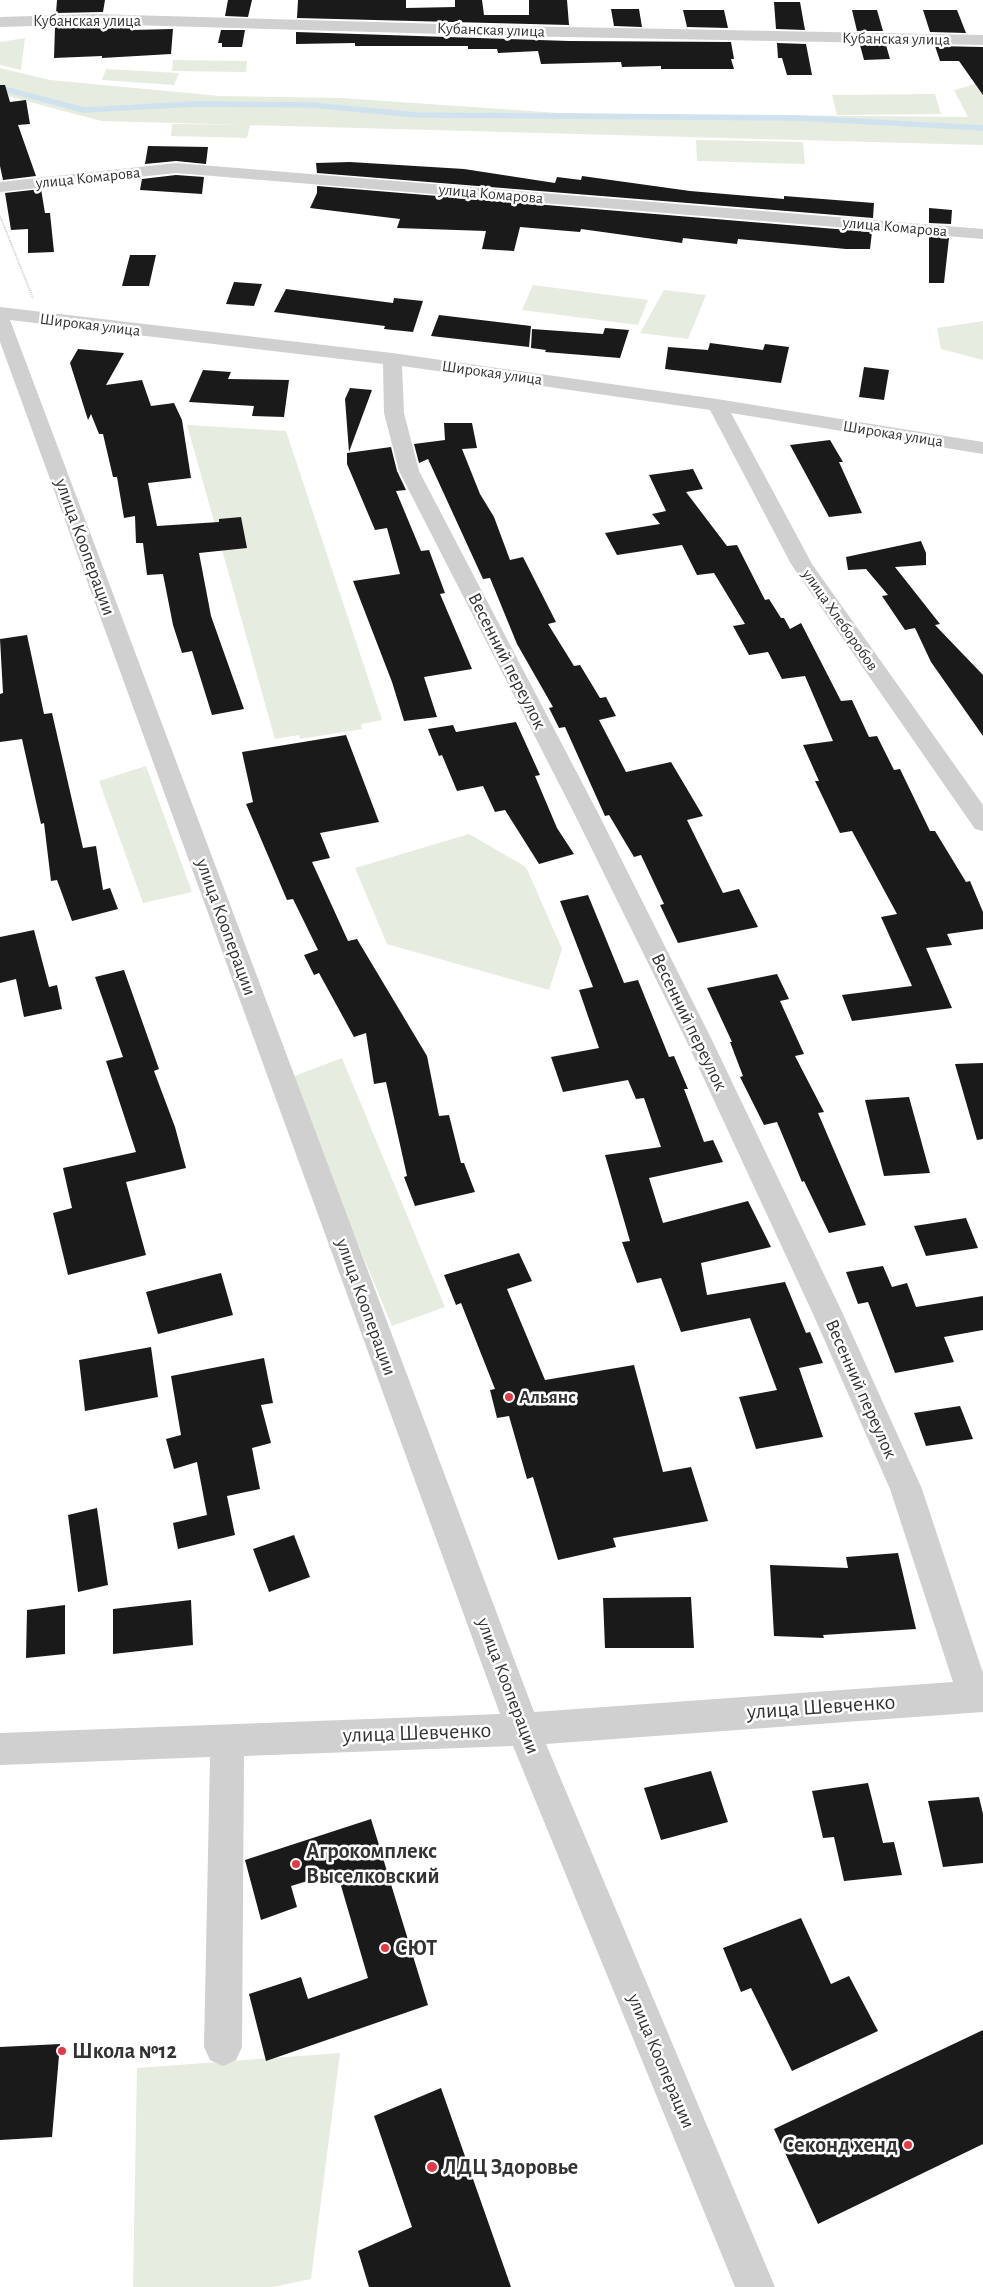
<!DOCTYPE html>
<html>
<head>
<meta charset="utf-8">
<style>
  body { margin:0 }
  canvas { display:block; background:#fff }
</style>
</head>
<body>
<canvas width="983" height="2287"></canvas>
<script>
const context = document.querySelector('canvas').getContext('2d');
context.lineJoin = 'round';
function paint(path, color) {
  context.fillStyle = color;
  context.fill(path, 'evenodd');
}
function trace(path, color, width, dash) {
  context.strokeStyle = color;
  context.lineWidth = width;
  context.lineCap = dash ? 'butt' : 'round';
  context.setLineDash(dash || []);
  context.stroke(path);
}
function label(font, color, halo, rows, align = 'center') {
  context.font = font + ' "Alegreya Sans",sans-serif';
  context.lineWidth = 5;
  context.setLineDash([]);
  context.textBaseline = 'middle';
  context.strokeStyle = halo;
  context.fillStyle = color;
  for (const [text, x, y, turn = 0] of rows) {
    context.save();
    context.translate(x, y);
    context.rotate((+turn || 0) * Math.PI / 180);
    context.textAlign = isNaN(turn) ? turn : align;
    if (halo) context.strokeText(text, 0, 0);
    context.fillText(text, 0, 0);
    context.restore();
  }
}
paint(new Path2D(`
  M25 38 21 70 0 65V42Z
  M173 60 247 61 246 72 172 71Z
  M0 68 50 80 220 96 341 98 559 113 968 117 954 90 983 82V145L101 121 0 94Z
  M106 69 179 73 174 85 102 80Z
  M935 94 941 114 837 115 832 95Z
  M172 124 250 125 247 138 171 136Z
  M696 140 803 142 805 164 697 161Z
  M533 285 648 300 638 325 522 310Z
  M664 290 706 295 688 339 640 333Z
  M983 321V360L941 349 937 328Z
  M187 425 286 431 382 720 361 724 362 729 300 739 299 735 275 739Z
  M146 766 192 892 143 903 99 781Z
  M469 834 526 867 562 949 549 990 387 944 355 868Z
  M342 1058 445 1307 392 1326 289 1078Z
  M340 2053 311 2279 273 2287H133L137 2068Z`), '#e6ecdf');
trace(new Path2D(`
  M0 88 84 110 195 104 312 105 416 115 798 118 983 128`), '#cfe2ee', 5.5);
paint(new Path2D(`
  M57 0H105L103 12 56 13Z
  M228 0H252L248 17 225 16Z
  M298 0H406V8L455 7V0H482L484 15H529V0H567L569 25 297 18Z
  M774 2H800L805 30 776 29Z
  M611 9H639L642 27 614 26Z
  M683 10H724L728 28 687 27Z
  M852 10H877L883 31H857Z
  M923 10H957L966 33 930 32Z
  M95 26 132 28 131 30 173 29 171 54 102 58V56L54 58 55 27Z
  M221 30H245L242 47H222V43H218Z
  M296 32 569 41 731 42 734 59H731L734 69H661V66L622 67 621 62 541 64 538 51 498 53 497 49H468V46H355V43L296 44Z
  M777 43 806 44 812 75H787L782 58H778Z
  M860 45H886L890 59 864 60Z
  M935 46 983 47V95L959 61H940Z
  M0 85H5L10 102 26 100 30 124 18 125 36 176 3 180 0 166Z
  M148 146 208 147 206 164 176 161 145 164Z
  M350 162 464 169 555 183 557 177 581 180 582 176 690 191 784 199V196L874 203 873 218 317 173 316 163Z
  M176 175 204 177 202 194 140 190 142 179Z
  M317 186 872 232 870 249H846L738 239 737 244 683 238 682 243 581 229 580 232 520 227 514 251 482 249 486 231 397 228 400 219 310 208 317 193Z
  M41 189 45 213H50L54 252 28 253V229L11 230 5 193Z
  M929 208 952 210 951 224 929 223Z
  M929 236 949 238 944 283H929Z
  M130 255H156L149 286H122Z
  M234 282 262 284 254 306 226 304Z
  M286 289 393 303 394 298 423 301 413 332 384 329 385 326 274 312Z
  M439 315 531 326 529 347 431 336Z
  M605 328 629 330 620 358 545 352 546 350 531 348 532 329 603 334Z
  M710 343 763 350 765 344 789 347 781 383 665 369 668 347 708 350Z
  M78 349 124 353 106 385 142 380 151 406 174 403 182 420 191 478 148 483 157 526 219 522V519L241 517 247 548 199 553 211 616 244 709 212 715 192 651 182 653 173 625 163 574 147 575 143 543H136L135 516 124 518 117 477H113L103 434H99L91 414 88 420 70 363Z
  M864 367 889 370 884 400 859 397Z
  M203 370 231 372 228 379 289 380 284 417 252 416 254 406 189 402Z
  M350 388 372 390 349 452 345 399Z
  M444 423H472L477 448 462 449 480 494 494 517 510 560 523 557 556 622 548 624 574 666 580 665 600 698 606 697 616 716 599 720 626 772 671 762 703 816 687 820 723 893 739 889 758 927 678 943 660 905 664 904 641 855 634 857 609 815 605 816 565 727 559 728 549 708 553 707 517 644 490 578 483 579 428 459 419 463 414 444 445 440Z
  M830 440 843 462H839L862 513 829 517 790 445Z
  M391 447 397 471 406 490 396 491 421 551 429 550 445 593 440 594 472 669 424 677 437 717 404 721 392 682 353 581 400 574 387 528 375 530 347 464V453Z
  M693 469 703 489 686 492 727 546 737 545 765 600 769 599 781 618H784L790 629 801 623 841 701 852 700 869 737 877 736 894 770 900 769 930 831H935L966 882 970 881 983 912V929L947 934 952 945 926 948 952 1008 852 1021 842 995 912 986 881 917 897 914 852 831 840 833 815 781H819L803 745 833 741 805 676 782 679 768 652 749 655 733 626 745 624 714 573 697 575 682 545 617 555 605 533 660 524 652 514 666 511 649 475Z
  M921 541 926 553V565L895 567 940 624 935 625 983 675V736L931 662 915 628 905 630 882 596 888 595 866 569 848 570 846 557Z
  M27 635 44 714 52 713 83 848 96 846 103 890 110 888 118 909 72 921 57 880 51 881 44 823 41 824 22 739 0 742V694L3 693 0 639Z
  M516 722 540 775 535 776 557 828 574 854 539 864 505 810 495 812 483 786 457 791 442 755 439 756 428 729 453 725 456 732Z
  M346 735 379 822 320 833 330 858 312 862 348 941 357 939 427 1056 439 1116 449 1115 461 1163H464L475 1192 415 1206 404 1177 407 1176 386 1082 374 1084 366 1033 354 1037 319 973 314 975 304 955 318 950 293 899 287 900 246 804 253 802 242 752Z
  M588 895 624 983 638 980 669 1057 674 1056 688 1089H684L704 1142 713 1140 723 1162 649 1178 663 1223 748 1201 771 1247 701 1263 707 1295 785 1282 806 1333 810 1332 823 1363 799 1368 823 1437 756 1449 739 1397 777 1390 750 1318 681 1332 661 1278 637 1283 622 1242 630 1241 605 1155 661 1147 644 1098 636 1099 628 1080 563 1092 551 1057 599 1048 579 990 593 987 560 901Z
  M34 930 49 987 57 985 62 1009 24 1017 16 979 0 983V937Z
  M124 970 159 1069 154 1071 175 1127 186 1168 126 1182 146 1255 68 1275 53 1213 72 1208 63 1168 136 1152 106 1061 123 1057 95 977Z
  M777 974 789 999 780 1001 804 1054 795 1056 824 1112 818 1113 866 1225 829 1233 804 1181 802 1182 777 1122 764 1125 740 1077 743 1076 730 1042H732L707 988Z
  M983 1063V1139L977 1140 955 1064Z
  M909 1097 930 1173 884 1176 865 1100Z
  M966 1218 978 1248 926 1256 914 1226Z
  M519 1253 532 1281 507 1289 545 1380 634 1365 663 1472 691 1467 708 1521 613 1538 616 1547 558 1560 533 1477 527 1479 509 1416 497 1418 490 1390 495 1389 461 1303 456 1305 444 1275Z
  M883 1266 892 1287 907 1283 916 1307 983 1296V1330L944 1337 954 1362 895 1373 868 1302 858 1304 846 1272Z
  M221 1273 233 1315 158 1334 146 1292Z
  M151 1347 158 1397 85 1411 79 1360Z
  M264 1358 273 1403 261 1405 271 1443 252 1448 260 1489 227 1496 235 1535 178 1549 173 1523 207 1515 197 1462 174 1469 166 1439 181 1435 171 1376Z
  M960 1406 973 1439 926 1446 914 1413Z
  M97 1508 108 1585 78 1592 68 1515Z
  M294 1535 310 1577 269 1592 253 1549Z
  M898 1553 916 1629 823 1635 824 1638 774 1636 770 1565 848 1568 846 1557Z
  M691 1597 694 1648H605L603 1598Z
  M191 1600 193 1645 113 1654V1609Z
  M65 1605V1654L26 1658 27 1610Z
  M711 1771 728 1822 661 1840 644 1788Z
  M868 1783 883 1843 894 1842 902 1875 844 1881 834 1837 823 1838 812 1791Z
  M979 1797 983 1814V1863L943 1867 928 1801Z
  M371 1819 428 2005 266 2061 249 1994 301 1977 308 1999 368 1978 337 1872 291 1886 297 1907 261 1920 245 1860Z
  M801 1918 831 1984 849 1976 878 2031 792 2071 751 1988 741 1992 723 1948Z
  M983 2030V2144L818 2224 774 2129Z
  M60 2044 52 2137 0 2140V2047Z
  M441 2088 511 2287H369L358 2251 412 2227 374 2116Z`), '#1a1a1a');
trace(new Path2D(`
  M0 216 33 298`), '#cdcdcd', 2, [1, 1]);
paint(new Path2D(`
  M95 14 513 26 983 35V45L513 36 95 24 0 27V17Z
  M176 163 983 229V239L176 173 0 192V182Z
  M0 307 392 353 717 399 983 442V454L731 413 812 564 983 805V831L975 829 791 564 710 410 402 366 404 413 419 471 598 813 711 1038 843 1314 922 1489 983 1673V1712L546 1744 775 2287H735L513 1746 244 1756 242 2047 236 2060 223 2066 210 2060 204 2047 210 1757 0 1765V1733L500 1714 0 342ZM10 320 383 364 384 413 399 471 574 813 685 1038 813 1314 890 1489 953 1682 534 1712Z`), '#d0d0d0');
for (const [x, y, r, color] of [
  [509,1397,5,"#e63946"],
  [296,1864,5,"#e63946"],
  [385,1948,5,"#e63946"],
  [62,2051,5,"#e63946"],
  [908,2145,5,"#e63946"],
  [432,2167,6,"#e63946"]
]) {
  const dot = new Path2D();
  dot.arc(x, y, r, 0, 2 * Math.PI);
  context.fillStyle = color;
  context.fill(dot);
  trace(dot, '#fff', 2);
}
label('16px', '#333', '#fff', [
  ["Кубанская улица",87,21],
  ["Кубанская улица",491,30,2],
  ["Кубанская улица",896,39,1],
  ["улица Комарова",88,178,-6],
  ["улица Комарова",491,194,5],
  ["улица Комарова",895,227,5],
  ["Широкая улица",90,325,7],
  ["Широкая улица",492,373,8],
  ["Широкая улица",893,434,9],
  ["улица Хлеборобов",840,620,55]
]);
label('19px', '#333', '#fff', [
  ["улица Кооперации",85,547,70],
  ["Весенний переулок",507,661,63],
  ["улица Кооперации",226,927,70],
  ["Весенний переулок",689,1022,64],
  ["улица Кооперации",366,1307,70],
  ["Весенний переулок",861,1389,66],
  ["улица Кооперации",508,1686,69],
  ["улица Кооперации",661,2061,67]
]);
label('bold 19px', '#333', '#fff', [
  ["Альянс",519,1397]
], 'left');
label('22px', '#333', '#fff', [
  ["улица Шевченко",821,1707,-4],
  ["улица Шевченко",417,1733,-2]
]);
label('bold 22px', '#333', '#fff', [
  ["Агрокомплекс",306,1851],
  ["Выселковский",306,1876],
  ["СЮТ",395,1948],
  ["Школа №12",72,2051],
  ["Секонд хенд",898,2145,"right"],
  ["ЛДЦ Здоровье",443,2167]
], 'left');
</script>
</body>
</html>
